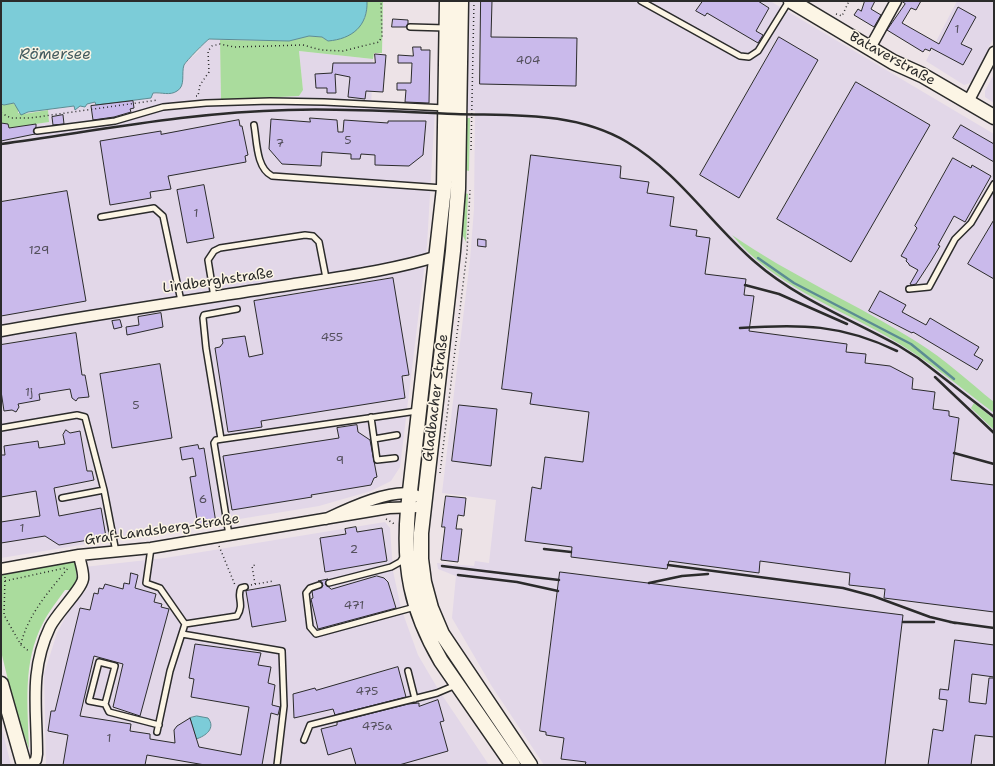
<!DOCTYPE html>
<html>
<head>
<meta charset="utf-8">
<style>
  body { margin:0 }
  #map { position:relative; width:995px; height:766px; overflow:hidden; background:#ede3e7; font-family:"Shantell Sans",sans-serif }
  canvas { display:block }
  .frame { position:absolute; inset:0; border:2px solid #2b2b2b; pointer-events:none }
</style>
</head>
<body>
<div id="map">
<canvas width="995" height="766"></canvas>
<div class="frame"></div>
</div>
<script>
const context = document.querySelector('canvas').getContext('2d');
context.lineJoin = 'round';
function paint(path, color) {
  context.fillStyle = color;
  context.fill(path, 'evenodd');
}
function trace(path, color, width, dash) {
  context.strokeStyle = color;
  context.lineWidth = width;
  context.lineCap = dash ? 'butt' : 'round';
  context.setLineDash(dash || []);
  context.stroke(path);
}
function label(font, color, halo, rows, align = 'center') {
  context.font = font + ' "Shantell Sans",sans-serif';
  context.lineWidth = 3;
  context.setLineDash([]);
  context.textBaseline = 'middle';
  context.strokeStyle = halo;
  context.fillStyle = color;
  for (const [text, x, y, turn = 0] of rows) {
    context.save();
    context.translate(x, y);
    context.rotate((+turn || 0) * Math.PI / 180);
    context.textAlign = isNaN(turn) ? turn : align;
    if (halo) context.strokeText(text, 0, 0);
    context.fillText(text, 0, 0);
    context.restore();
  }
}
paint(new Path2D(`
  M466 1H770L994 134V765H544L491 685 452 618 456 576 438 569 437 563 474 566 475 561 489 563 496 500 442 493 470 260 474 209 475 111H466Z
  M957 1H994V37L974 77 970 83 964 85 926 61Z
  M209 39 220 40 221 100 299 96 303 90 299 51 373 59 371 108 435 110 427 245 400 467 391 481 371 491 319 506 1 558V123L8 124 9 128 49 122 48 110 75 106V109L80 106 85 107 87 104 95 102 96 105 151 98 153 93 170 94 182 74 183 67 187 61 198 52 204 42Z
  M994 74V103L985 97V91Z
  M385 522 390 528 393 571 401 608 418 655 438 689 489 765H46L44 674 57 633 68 612 87 589 84 567 165 558Z
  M1 725 11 765H1Z`), '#e2d7e8');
paint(new Path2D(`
  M367 1H383L382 53H374L373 59 299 51 303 90 299 96 221 100 220 40 289 41 309 36 322 37 328 41C350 32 368 30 367 1Z
  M13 103 18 108V113L24 114 48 110 49 122 9 128 8 124 1 123V104L4 105Z
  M467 118H470L469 171 465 170Z
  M465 193 468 194 466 242 461 232Z
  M732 235C791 276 857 304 917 342 945 359 969 382 994 402V413C960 387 926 359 888 337 834 306 773 285 732 235Z
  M446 264 422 478 417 477 441 275Z
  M974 403 994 419V430L971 408Z
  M75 561 77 580 75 590H65C58 600 49 611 43 623 22 663 28 706 29 749L14 705 1 651V573Z`), '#aadc9d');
const water = new Path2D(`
  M1 1H367C368 26 352 39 328 41L322 37 309 36 289 41 209 39C206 41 186 61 184 65 181 73 186 86 177 91 170 96 161 92 153 93L151 98 96 105 95 102 87 104 85 107 80 106 75 110 74 106 28 112 21 115 14 103 4 105 1 104Z
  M197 716 208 718C216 728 206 736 196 739L190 718Z`);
paint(water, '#7cccd8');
trace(water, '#5c8c93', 1);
trace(new Path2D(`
  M758 258 794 283 911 344 954 379`), '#5c8c93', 2.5);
const building = new Path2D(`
  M481 1H492L491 37 577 38 576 86 480 84Z
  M703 1H758L769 8 756 31 763 35 758 43 707 13 705 16 696 11Z
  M865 1H875L871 9 881 15 874 27 854 15 858 9 861 11Z
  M902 1H921L916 10 911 8 902 23 939 44 958 7 976 17 961 44 972 49 963 65 931 48 930 51 925 49 923 52 887 30 905 4Z
  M393 19 408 20V24L406 27H392Z
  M779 37 818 60 739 198 700 175Z
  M413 47H421V50H430L429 103 405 102 406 90H397V83H411L412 63H398V55L413 56Z
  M375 54 386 55 383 92 366 91 365 99 348 97 350 77 335 74 336 93H327V88H316L315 74 332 73 333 63H375Z
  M856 82 930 125 851 262 777 219Z
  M133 101 134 108 130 109 131 112 114 117 93 120 91 106Z
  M63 115 64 124 53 125 52 117Z
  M310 118 337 120 338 132H343L344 120 388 123V121H426L423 155 409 166 375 165V155L361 154 360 159H351V154L322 152 321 166 282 164 269 149 271 119 310 122Z
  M239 120 240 126H242L248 155 245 156 246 162 168 176 171 189 150 192 151 198 110 205 100 141 161 131V134Z
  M1 123 8 124 9 128 36 124V127L33 131 35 134 1 141Z
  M961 125 994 144V162L953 138Z
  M531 155 621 166 620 178 649 182 647 193 674 197 670 226 697 230 696 236 710 238 705 274 746 279 744 295 754 296 749 331 847 344 846 352 866 354 865 363 890 366 913 378 912 389 935 392 933 409 949 411V416L959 418 951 480 994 485V612L884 598 885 589 849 585 850 573 760 561 759 573 669 561 667 569 571 557 572 547 525 541 532 487 541 489 545 457 583 462 589 412 530 404 532 393 502 389Z
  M953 158 971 168 972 165 991 176 965 222 954 216 938 245 940 246 931 261 916 284 912 285 910 284 918 270 909 265V264L906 261 907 259 901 256 917 228 915 226Z
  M204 185 214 238 187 243 177 190Z
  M67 191 86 301 1 316V202Z
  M994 220V279L968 264Z
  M478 239 486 240V247L478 246Z
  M393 278 409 375 402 376 405 398 261 421 262 427 228 432 215 348 220 347 223 343 222 339 245 336 249 357 263 354 254 301Z
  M880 291 906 305 902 312 926 325 930 318 979 347 974 355 983 360 977 370 913 332 912 333 869 311Z
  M161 313 163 327 127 335 126 327 139 325 138 317Z
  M120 320 122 327 114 329 112 321Z
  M76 333 82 375H85L89 397 78 398 76 401 72 398 70 389 39 394 40 400 18 404 19 407 16 412 12 410 4 411 1 391V345Z
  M160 364 172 438 112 448 100 374Z
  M459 405 497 409 491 466 452 461Z
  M357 425 358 432 370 440 377 477 374 478 371 485 311 495 312 497 232 510 223 456 339 438 337 428Z
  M66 430 70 433 80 431 87 471H92L94 480 54 488 59 516 101 508 106 537 59 545 45 536 1 543V522L40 516 36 491 1 497V455H5L4 446 38 441 39 448 65 444 63 435Z
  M198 445 199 449 204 448 216 523 198 526 190 477 196 476 193 458 182 460 180 448Z
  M446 496 466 498 464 516 458 515 456 529H462L458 562 441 560 445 527H442Z
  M356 527 357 532 382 528 387 561 325 572 320 538 346 534 345 529Z
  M560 572 903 615 885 765H585L586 762 561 759 564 738 546 735V732L540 731Z
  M131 573 138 575 135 588 156 594 154 602 162 604 161 607 169 609 140 716 113 707 123 664 94 656 80 716 131 724 130 731 150 734V739L175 743 174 730 177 726 190 718 199 747 241 755 249 707 191 697 194 679 189 678 195 644 261 653 258 665 271 667 268 683 275 685 272 705 280 707 278 715 271 713 262 765H205L147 755 145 765H63L68 735 48 731 51 711H55L80 608 90 610 94 593 98 594 99 588 103 589 105 584 123 589 124 583 129 584Z
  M377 576 384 578 388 582 396 608 318 629 311 599 313 598 312 591 323 586 322 582 318 581 328 579 325 584 331 589Z
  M280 585 286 621 252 627 246 591Z
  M955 640 994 645V677L972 674 969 702 986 704 989 678H994V737L975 735 971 765H928L933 729 943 731 947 700 939 699 940 689 948 690Z
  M398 667 406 697 335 715 333 709 294 718 293 694 315 688 316 690Z
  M438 700 444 721 440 722 448 751 399 765H356L351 748 328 755 321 729 337 725V722L408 704 419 703V706Z`);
paint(building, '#cabaeb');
trace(building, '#2b2b2b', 1);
const lane = new Path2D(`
  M641 1 740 56 749 57 758 51 789 1
  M410 27 446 28
  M254 125C257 141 256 168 272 176L443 188
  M37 131 115 121 163 107 206 103 270 101 324 102 445 108
  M101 217 154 208 163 216 181 301
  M909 289 929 287 955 239 971 223 994 184
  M214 297 208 260 214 251 220 248 305 235 313 236 319 242 326 278
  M371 417 377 460 395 458
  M1 428 77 415 85 417 104 490 116 552
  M221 439 206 348 203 318 204 315 237 309
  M374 439 397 435
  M62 498 104 490
  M229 535 214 443 216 440 417 411
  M151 548 146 583 160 588 185 624 170 671 157 732
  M329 583 391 567 400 562 405 555
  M319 585 310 588 306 593 310 627 316 634 415 607
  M185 624 237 616C245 604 236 597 241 588L245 587
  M182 634 282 651 284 706 277 765
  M408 671 415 699
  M105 704 89 701 99 662 115 666 105 704 109 712 159 725
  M304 740 310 725 437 693 456 685`);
const street = new Path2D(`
  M870 48 896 1
  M968 102 994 52
  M1 331C97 314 193 300 289 285 338 277 390 271 438 256
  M1 569 79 555 151 548 389 508 418 507 424 502C422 500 420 497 417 496 397 485 345 510 326 519
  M31 765 36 760 37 754C37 708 29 671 50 627 57 613 81 590 83 579 84 572 80 562 79 555`);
const secondary = new Path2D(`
  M447 1 444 188 408 509C403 567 411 610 441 661L513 765
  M461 1 458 189 453 251 421 533V559L424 582 431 608 442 634 530 765
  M791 1 893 62 922 75 994 117
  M1 684 24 765`);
trace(lane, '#2b2b2b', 8);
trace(street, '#2b2b2b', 13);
trace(secondary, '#2b2b2b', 17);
trace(new Path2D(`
  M836 14 842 16 849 1
  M196 96H198L200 85 209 72 208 51 212 46 220 44 234 47 303 45 321 50 343 51 379 42 382 36 381 1
  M1 113 11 118H30L158 100
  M471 150 474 1
  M440 473 467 252 470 190
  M386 519 393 523 395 526
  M219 546 235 585
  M5 577 4 615 21 645 30 652
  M5 581 65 568
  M255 584 252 566 255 565
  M251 585 273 581
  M21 644C28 614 50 590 69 567`), '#2b2b2b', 1.5, [1, 3]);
trace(lane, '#fcf5e5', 5);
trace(street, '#fcf5e5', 10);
trace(secondary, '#fcf5e5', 14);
trace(new Path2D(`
  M1 144C96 131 192 112 288 110 344 108 400 112 455 114 514 116 574 111 627 142 679 173 711 224 755 262 796 298 852 320 899 346L918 358 994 417
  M745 285 779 294 847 324
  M740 328C801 324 841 324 897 351
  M935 377 994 433
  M954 453 994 464
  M544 549 571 552
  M668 565 843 588 873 596 930 617 955 623
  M442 566 559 580
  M458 575 517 582 558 591
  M649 583 682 576 708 574
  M903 622H934
  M950 622 994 628`), '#2b2b2b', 2.5);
label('12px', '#534f5b', null, [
  ["1",957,30],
  ["404",528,61],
  ["5",348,141],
  ["7",280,144],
  ["1",196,214],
  ["129",39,251],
  ["455",332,338],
  ["1j",29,393],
  ["5",136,406],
  ["9",340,461],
  ["6",203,500],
  ["1",22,529],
  ["2",354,550],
  ["471",354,606],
  ["475",367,692],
  ["475a",377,727],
  ["1",109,739]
]);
label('14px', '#2b2b2b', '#fcf5e5', [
  ["Bataverstraße",892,59,29],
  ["Lindberghstraße",218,281,-8],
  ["Gladbacher Straße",436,398,-83],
  ["Graf-Landsberg-Straße",162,530,-8]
]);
label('italic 15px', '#435b5f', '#fcf5e5', [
  ["Römersee",55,55]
]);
</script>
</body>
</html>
